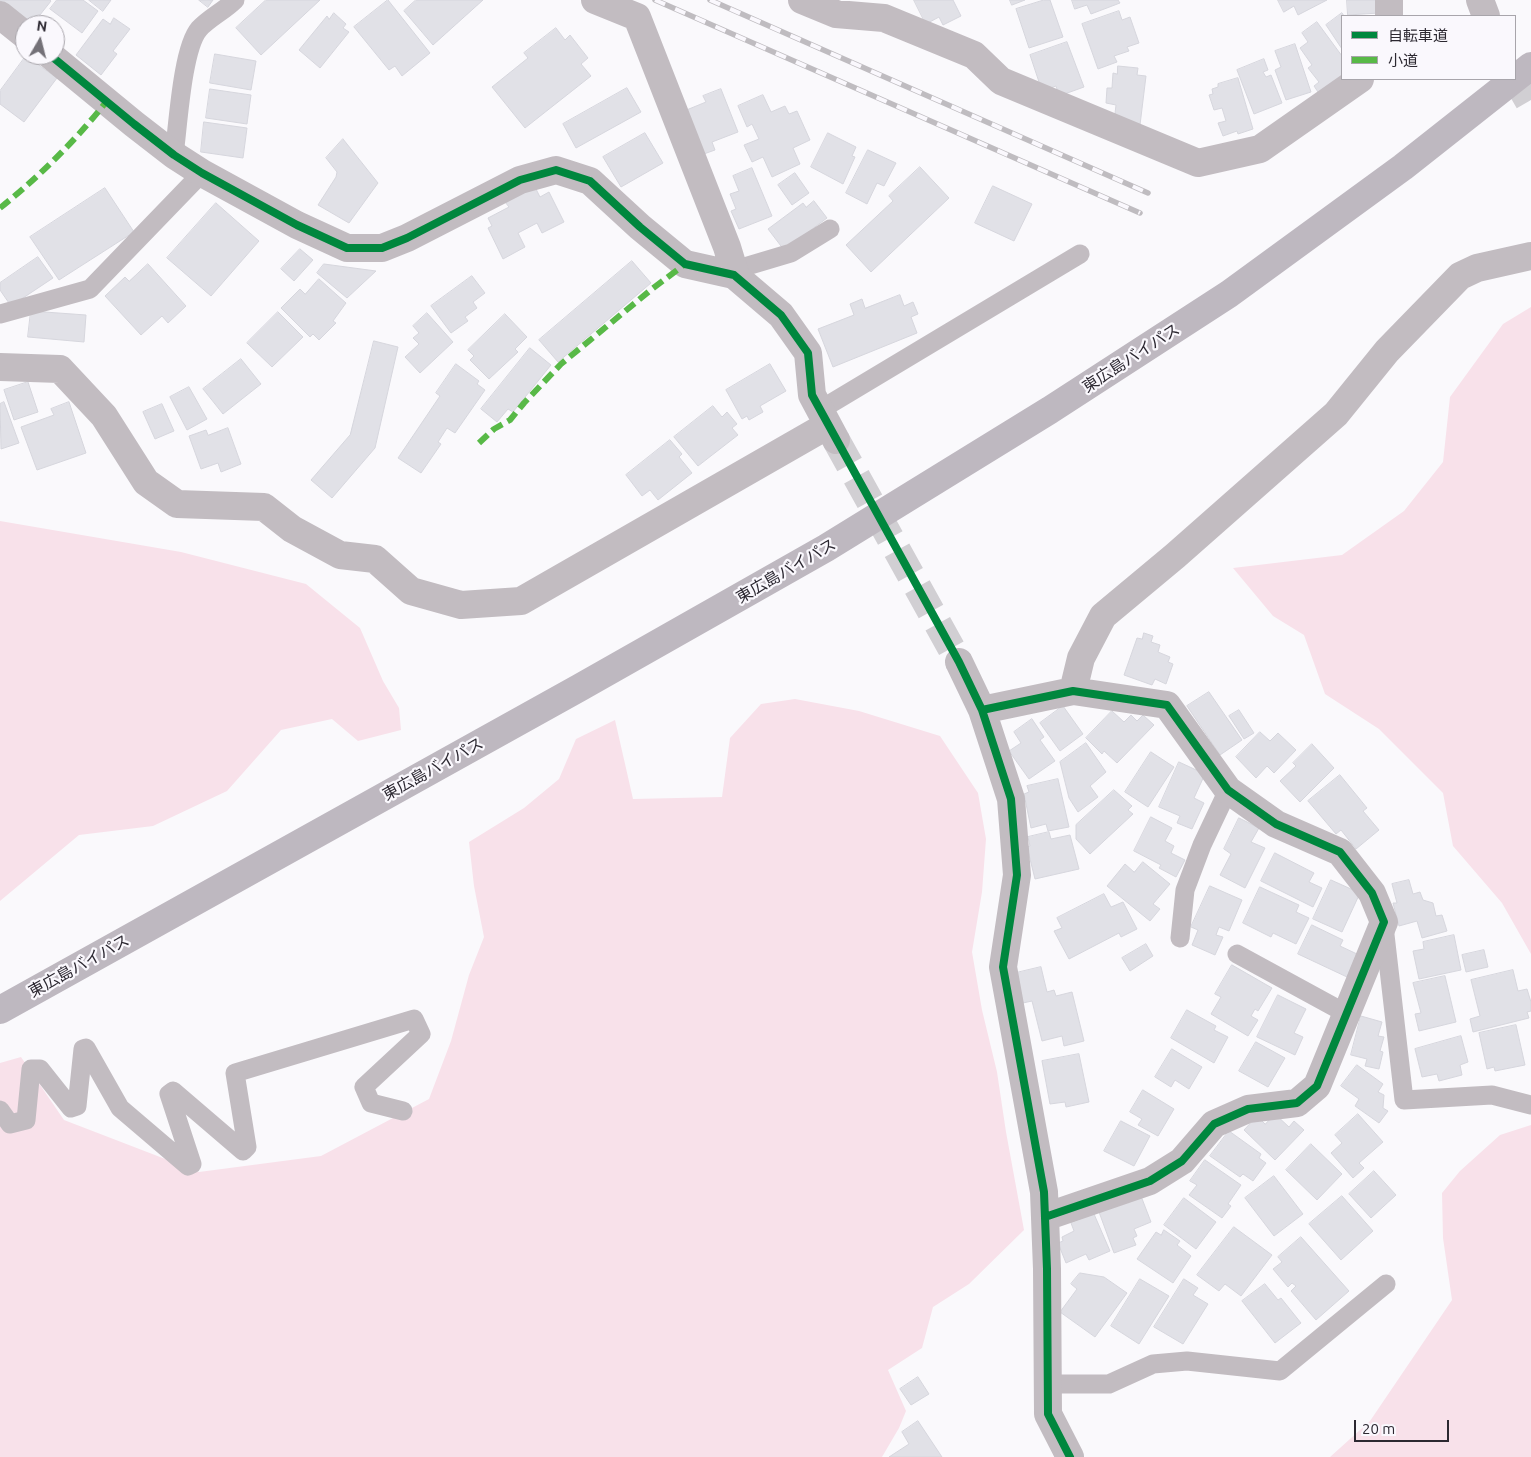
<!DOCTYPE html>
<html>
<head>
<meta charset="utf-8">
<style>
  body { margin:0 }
  #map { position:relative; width:1531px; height:1457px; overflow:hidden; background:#faf9fc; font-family:Ubuntu,"Noto Sans JP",sans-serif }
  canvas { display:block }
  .legend { position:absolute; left:1341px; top:15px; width:175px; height:65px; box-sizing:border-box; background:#faf8fd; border:1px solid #a8a5ab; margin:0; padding:6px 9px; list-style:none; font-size:15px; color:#2c2831 }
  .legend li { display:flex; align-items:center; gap:10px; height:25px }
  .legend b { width:25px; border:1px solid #a8a5ab }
  .north { position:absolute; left:15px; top:15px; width:50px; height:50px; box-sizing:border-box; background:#faf8fd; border:1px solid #a8a5ab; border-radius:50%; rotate:8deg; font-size:14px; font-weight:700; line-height:20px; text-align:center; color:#2c2831 }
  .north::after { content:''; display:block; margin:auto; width:18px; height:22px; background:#747178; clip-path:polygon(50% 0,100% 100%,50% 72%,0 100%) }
  .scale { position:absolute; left:1354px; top:1420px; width:95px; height:22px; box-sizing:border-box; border:2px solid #2c2831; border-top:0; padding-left:6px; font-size:15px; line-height:18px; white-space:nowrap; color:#2c2831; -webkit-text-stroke:4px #faf8fd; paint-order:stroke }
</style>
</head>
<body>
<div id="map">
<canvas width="1531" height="1457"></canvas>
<ul class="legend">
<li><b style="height:6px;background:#00873e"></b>自転車道</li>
<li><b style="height:6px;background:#58b947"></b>小道</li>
</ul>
<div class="north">N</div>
<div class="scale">20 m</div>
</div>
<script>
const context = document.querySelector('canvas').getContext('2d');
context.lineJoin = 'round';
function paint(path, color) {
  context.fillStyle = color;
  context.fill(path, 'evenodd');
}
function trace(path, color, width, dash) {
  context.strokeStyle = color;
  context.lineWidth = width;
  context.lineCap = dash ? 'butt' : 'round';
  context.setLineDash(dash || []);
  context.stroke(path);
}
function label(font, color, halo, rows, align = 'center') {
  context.font = font + ' Ubuntu,"Noto Sans JP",sans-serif';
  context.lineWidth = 4.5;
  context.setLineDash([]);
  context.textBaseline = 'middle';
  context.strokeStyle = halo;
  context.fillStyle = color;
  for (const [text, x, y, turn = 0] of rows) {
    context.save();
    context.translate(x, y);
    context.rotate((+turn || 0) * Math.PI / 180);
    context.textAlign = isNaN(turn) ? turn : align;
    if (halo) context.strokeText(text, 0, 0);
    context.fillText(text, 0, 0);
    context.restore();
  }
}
paint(new Path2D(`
  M1531 307V954L1502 903 1453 846 1443 793 1379 729 1325 694 1304 635 1273 616 1233 568 1342 555 1404 511 1443 462 1450 397 1503 324Z
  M0 521 181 552 306 584 360 628 383 681 399 708 401 730 358 741 332 719 281 730 227 791 153 826 79 835 0 901Z
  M795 699 859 711 940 736 978 793 986 839 982 892 972 952 982 1010 997 1072 1006 1132 1024 1230 969 1284 933 1307 922 1348 888 1370 906 1411 899 1428 882 1457H0V1063L21 1057 64 1120 199 1172 321 1156 429 1099 451 1041 469 975 484 937 474 886 469 842 524 808 559 779 576 739 615 720 633 799 722 797 730 738 761 704Z
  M1531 1125V1457H1330L1370 1421 1452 1300 1443 1238 1442 1193 1460 1171 1500 1135Z`), '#f8e1ea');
const building = new Path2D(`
  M0 0H50L51 1 32 25Z
  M57 0H83L98 11 82 33 50 9Z
  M89 0H111L103 11Z
  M199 0H213L208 7Z
  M266 0H320L261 55 236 28Z
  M388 0 430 53 402 76 395 66 389 70 354 27Z
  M416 0H483L433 45 404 11Z
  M914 0H953L961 16 943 25 939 17 926 24Z
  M1010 0H1025L1012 5Z
  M1044 0H1050L1063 37 1029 48 1016 9Z
  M1072 0H1118L1120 3 1091 14 1087 5 1075 9Z
  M1278 0H1327L1298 15 1294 6 1284 12Z
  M1347 0H1378L1379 13 1348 15Z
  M1119 11 1122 20 1130 17 1139 43 1127 47 1129 51 1114 56 1117 62 1098 69 1082 24Z
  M334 13 346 24 343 28 349 32 320 68 299 50 327 16 329 19Z
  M1342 13 1344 16H1342V49L1326 25Z
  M114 18 130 29 113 51 117 54 101 75 76 55 103 19 110 24Z
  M1317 22 1342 56V79L1322 98 1314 86 1319 82 1308 68 1312 65 1300 48 1308 42 1302 33Z
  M556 28 565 40 570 35 588 58 581 64 591 76 525 128 492 87 528 58 524 53Z
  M1067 42 1084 87 1059 96 1056 86 1042 91 1030 55Z
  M1295 44 1311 92 1286 100 1275 70 1281 67 1275 51Z
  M215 54 256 61 251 90 210 83Z
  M26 56 57 78 24 122 0 104V91Z
  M1264 59 1268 70 1263 72 1266 77 1271 75 1282 103 1254 114 1237 70Z
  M1118 66 1138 68 1137 75 1146 76 1140 125 1114 122 1116 105 1106 103 1107 88H1112L1113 73 1117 74Z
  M1238 78 1253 129 1238 134 1237 131 1223 136 1218 123 1226 121 1222 108 1214 110 1209 95 1213 94 1212 89 1218 87V84Z
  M627 88 641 112 576 148 563 124Z
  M210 89 251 95 247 124 206 118Z
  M721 89 738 132 712 142 715 150 701 155 684 111 706 102 703 96Z
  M763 95 771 112 785 106 789 114 797 111 810 140 793 148 800 164 772 177 763 157 752 162 744 145 759 139 752 124 747 127 738 106Z
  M204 122 247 128 243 158 201 152Z
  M645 133 663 163 621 187 603 157Z
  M828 133 856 147 852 156 855 157 843 184 811 167Z
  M343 139 378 183 349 223 318 205 336 177 337 172 326 158Z
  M868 150 896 163 884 186 877 183 867 204 846 193Z
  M920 167 949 198 871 272 846 245 893 201 889 196Z
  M752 168 772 216 739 229 731 211 736 209 730 194 739 191 733 176Z
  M795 173 809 193 792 205 778 185Z
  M993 186 1032 204 1014 241 975 223Z
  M535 187 540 197 549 192 564 222 542 233 537 223 518 233 525 247 503 259 488 228 492 226 488 218 509 207 505 202Z
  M105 188 134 232 59 280 30 237Z
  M814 201 827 218 784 250 768 229 803 203 806 207Z
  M216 203 259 241 211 296 167 258Z
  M300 249 313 260 294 281 281 269Z
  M38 257 53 278 11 306 0 290V283Z
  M632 261 651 283 558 362 539 340Z
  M148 264 186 306 168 323 162 316 141 335 105 296 125 277 129 281Z
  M324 264 376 271 347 298 317 273Z
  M472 276 485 293 473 302 477 308 465 317 468 321 451 333 431 306Z
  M319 279 346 303 333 321 336 323 319 340 313 334 310 337 281 308 300 289 305 294Z
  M900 295 904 306 913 302 918 314 911 317 917 333 833 367 818 329 854 315 850 304 862 299 865 308Z
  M31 311 86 315 84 342 28 337Z
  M278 312 303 337 272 367 247 343Z
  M427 313 453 342 420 373 405 357 419 344 413 338 419 333 413 326Z
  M505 314 527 337 515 349 518 352 489 379 470 360 474 356 468 350Z
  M374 341 398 347 375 448 332 498 311 480 350 435Z
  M530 348 551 365 513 412 508 409 497 422 481 409Z
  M241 359 261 384 223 414 203 389Z
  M456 364 479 381 477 384 485 390 455 433 447 428 438 442 441 444 421 473 398 458 440 396 436 393Z
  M770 364 786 391 760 406 763 412 749 420 747 416 742 419 726 390Z
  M28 382 38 412 14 420 4 390Z
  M189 387 207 419 187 430 170 397Z
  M4 402 19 443 1 449 0 404Z
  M69 402 86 453 37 470 21 427 54 415 51 409Z
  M162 404 174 431 155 439 143 412Z
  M713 406 722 417 727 412 737 424 732 428 738 435 698 466 674 437Z
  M228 428 241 464 221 472 218 463 201 469 189 436 206 430 208 435Z
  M670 440 682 454 679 457 692 473 658 500 650 490 642 496 626 475Z
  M1144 633 1153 636 1151 642 1160 645 1158 652 1170 657 1168 662 1173 664 1166 684 1155 679 1152 685 1124 675 1137 638 1142 639Z
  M1209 692 1242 740 1220 755 1187 706Z
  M1063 706 1083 734 1060 751 1040 723Z
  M1239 710 1254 733 1244 739 1229 716Z
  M1112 711 1124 722 1131 715 1137 721 1143 715 1154 725 1117 763 1104 751 1102 754 1086 738Z
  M1032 719 1044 737 1040 740 1055 761 1029 779 1009 751 1021 743 1014 732Z
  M1260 732 1270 741 1278 733 1296 750 1274 773 1267 766 1256 778 1236 757Z
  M1086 743 1106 772 1090 786 1098 797 1078 812 1069 798 1060 762Z
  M1312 744 1334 768 1300 802 1280 781 1296 766 1293 763Z
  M1151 752 1174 767 1148 807 1125 792Z
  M1179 762 1205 774 1194 798 1204 803 1192 829 1177 823 1180 816 1159 807Z
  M1340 775 1367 808 1363 811 1379 830 1356 849 1341 830 1336 834 1308 801Z
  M1058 779 1069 827 1048 831 1046 824 1031 828 1024 794 1029 792 1027 786Z
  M1114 790 1132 806 1128 810 1133 814 1090 854 1076 839V825Z
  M1151 817 1172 828 1165 841 1174 846 1171 853 1185 860 1176 877 1159 868 1161 865 1134 851Z
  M1239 818 1259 828 1251 842 1265 848 1245 888 1220 875 1231 854 1224 849Z
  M1049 832 1051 839 1070 835 1079 869 1035 879 1027 847 1030 846 1028 837Z
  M1275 853 1314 873 1309 882 1322 888 1313 907 1261 881Z
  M1143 862 1170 884 1153 904 1160 909 1150 921 1107 886 1125 864 1134 872Z
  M1331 880 1360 893 1342 932 1313 919Z
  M1409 880 1413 894 1420 892 1423 900 1433 903 1436 916 1442 915 1447 931 1422 938 1417 921 1399 926 1393 903H1397L1392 884Z
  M1210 886 1242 900 1229 931 1219 927 1216 935 1223 937 1215 955 1192 945 1198 930 1191 927Z
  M1260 887 1299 905 1296 912 1309 918 1296 944 1273 933 1271 937 1243 923Z
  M1104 894 1111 907 1123 902 1137 929 1121 937 1119 933 1069 959 1054 931 1062 928 1057 918Z
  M1312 925 1343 940 1340 946 1357 954 1347 977 1298 954Z
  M1454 935 1461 970 1419 979 1413 951 1424 949 1423 942Z
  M1146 944 1153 956 1130 971 1122 958Z
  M1484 950 1488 967 1466 972 1462 955Z
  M1232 965 1272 988 1258 1011 1255 1009 1251 1016 1258 1020 1248 1036 1211 1014 1221 997 1215 994Z
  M1041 967 1047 992 1054 990 1056 996 1072 992 1084 1041 1064 1046 1062 1036 1042 1041 1032 1001 1023 1003 1016 973Z
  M1513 970 1518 991 1527 989 1531 1002V1011L1527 1012 1529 1018 1473 1032 1470 1019 1480 1016 1471 980Z
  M1445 976 1456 1022 1419 1031 1415 1014 1421 1013 1413 983Z
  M1278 995 1306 1009 1294 1033 1303 1037 1295 1055 1257 1037Z
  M1187 1010 1216 1026 1214 1030 1228 1037 1214 1063 1171 1038Z
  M1361 1016 1382 1022 1378 1036 1384 1037 1380 1051 1383 1052 1379 1069 1365 1066 1367 1059 1351 1055Z
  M1516 1025 1525 1065 1495 1071 1494 1067 1487 1069 1479 1033Z
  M1461 1036 1468 1062 1460 1065 1462 1075 1439 1081 1437 1074 1422 1077 1415 1049Z
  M1256 1042 1285 1058 1268 1087 1239 1071Z
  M1172 1049 1202 1067 1189 1089 1175 1080 1171 1087 1155 1077Z
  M1079 1054 1089 1102 1066 1107 1065 1102 1050 1104 1042 1061Z
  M1357 1065 1383 1084 1378 1092 1384 1095 1383 1108 1388 1111 1379 1123 1355 1106 1359 1099 1341 1086Z
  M1143 1090 1174 1109 1158 1136 1138 1125 1142 1119 1130 1112Z
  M1275 1114 1289 1127 1294 1121 1304 1130 1275 1160 1244 1130 1257 1116 1265 1124Z
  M1358 1114 1383 1142 1359 1163 1364 1168 1353 1178 1331 1153 1342 1143 1335 1135Z
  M1121 1121 1150 1136 1134 1166 1104 1151Z
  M1229 1131 1261 1154 1259 1158 1266 1163 1253 1181 1243 1174 1240 1177 1210 1156Z
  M1311 1144 1342 1174 1317 1200 1286 1170Z
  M1205 1160 1241 1185 1228 1204 1231 1206 1222 1218 1189 1195 1197 1185 1190 1181Z
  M1374 1171 1396 1195 1371 1218 1349 1194Z
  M1274 1176 1303 1214 1274 1236 1245 1198Z
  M1141 1196 1151 1222 1134 1229 1137 1236 1133 1238 1136 1245 1114 1253 1099 1212Z
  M1342 1196 1373 1231 1341 1260 1309 1224Z
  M1184 1198 1216 1222 1196 1249 1164 1225Z
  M1094 1214 1110 1251 1089 1260 1086 1254 1066 1263 1058 1243 1063 1241 1062 1237 1074 1231 1071 1223Z
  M1234 1227 1272 1255 1241 1296 1225 1284 1219 1291 1197 1275Z
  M1164 1230 1180 1241 1177 1245 1191 1256 1173 1283 1137 1259 1156 1232 1161 1235Z
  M1301 1237 1349 1291 1316 1320 1291 1291 1296 1286 1292 1283 1288 1287 1273 1269 1282 1262 1278 1257Z
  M1080 1273 1104 1277 1127 1293 1095 1337 1060 1312 1077 1289 1071 1284Z
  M1140 1279 1169 1296 1139 1344 1111 1326Z
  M1184 1279 1198 1288 1193 1295 1208 1304 1183 1344 1154 1327Z
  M1265 1284 1278 1300 1281 1298 1301 1323 1275 1343 1242 1301Z
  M918 1377 929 1394 911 1405 900 1389Z
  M918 1421 942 1457H889L909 1444 902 1432Z`);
paint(building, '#e1e1e7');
trace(building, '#d6d6dd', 1);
trace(new Path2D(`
  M1515 77 1531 105
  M836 440 959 662`), '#d1cfd3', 28, [28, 14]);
trace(new Path2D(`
  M174 155C178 127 182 49 199 29 209 18 224 11 235 0
  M734 270 791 253 830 229
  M0 314 90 289 202 173
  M820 410 1080 254
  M1384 926 1404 1100 1492 1095 1531 1105
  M1180 938 1185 890 1202 845 1228 790
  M1237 954 1347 1014
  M0 1110 10 1124 26 1120 31 1069H40L71 1108 77 1106 83 1049 86 1048 120 1108 188 1166 192 1164 169 1094 173 1091 243 1151 247 1147 235 1073 414 1019 421 1034 364 1087 371 1103 403 1111
  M1048 1384H1109L1153 1364 1187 1361 1280 1371 1386 1284`), '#c2bcc1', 19);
trace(new Path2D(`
  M595 0 637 17 727 247 734 270V275
  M802 0 836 14 884 18 974 55 1001 81 1198 163 1260 149 1360 79
  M1389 0V16
  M1480 0 1486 16
  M0 15 25 35
  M50 55 134 124 174 155 202 173 297 225 347 248H382L407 238 520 180 556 170 590 181 640 227 685 264 734 275 781 315 808 353 812 395 836 440
  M0 367 60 369 104 416 146 482 177 504 264 507 292 529 340 555 375 559 411 591 461 605 521 601 828 425
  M959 662 982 710 1011 799 1017 875 1003 967 1044 1192 1047 1269 1048 1414 1070 1457
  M1073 691 1081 658 1103 616 1175 556 1336 414 1387 351 1460 276 1477 268 1531 256
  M982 710 1073 691 1167 705 1228 790 1276 824 1340 852 1372 893 1384 922 1317 1086 1297 1103 1248 1109 1214 1124 1182 1161 1150 1181 1045 1217`), '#c2bcc1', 28);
trace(new Path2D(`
  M0 1010 579 688 826 548 1050 410 1229 294 1403 167 1531 66`), '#beb8c0', 28);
const rail = new Path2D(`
  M655 0 1140 213
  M710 0 1148 193`);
trace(rail, '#bfbcc0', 5.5);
trace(rail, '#faf8fd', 4, [11]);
trace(new Path2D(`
  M0 208C40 176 75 141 107 101
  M479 443 494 429 510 420 524 403 561 364 652 289 685 264`), '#58b947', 6, [12, 6]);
trace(new Path2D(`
  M50 55 134 124 174 155 202 173 297 225 347 248H382L407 238 520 180 556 170 590 181 640 227 685 264 734 275 781 315 808 353 812 395 959 662 982 710 1011 799 1017 875 1003 967 1044 1192 1047 1269 1048 1414 1070 1457
  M982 710 1073 691 1167 705 1228 790 1276 824 1340 852 1372 893 1384 922 1317 1086 1297 1103 1248 1109 1214 1124 1182 1161 1150 1181 1045 1217`), '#00873e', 8);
label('16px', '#2c2831', '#faf8fd', [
  ["東広島バイパス",1131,358,-33],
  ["東広島バイパス",786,571,-30],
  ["東広島バイパス",433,769,-29],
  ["東広島バイパス",79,966,-29]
]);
</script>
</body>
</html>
